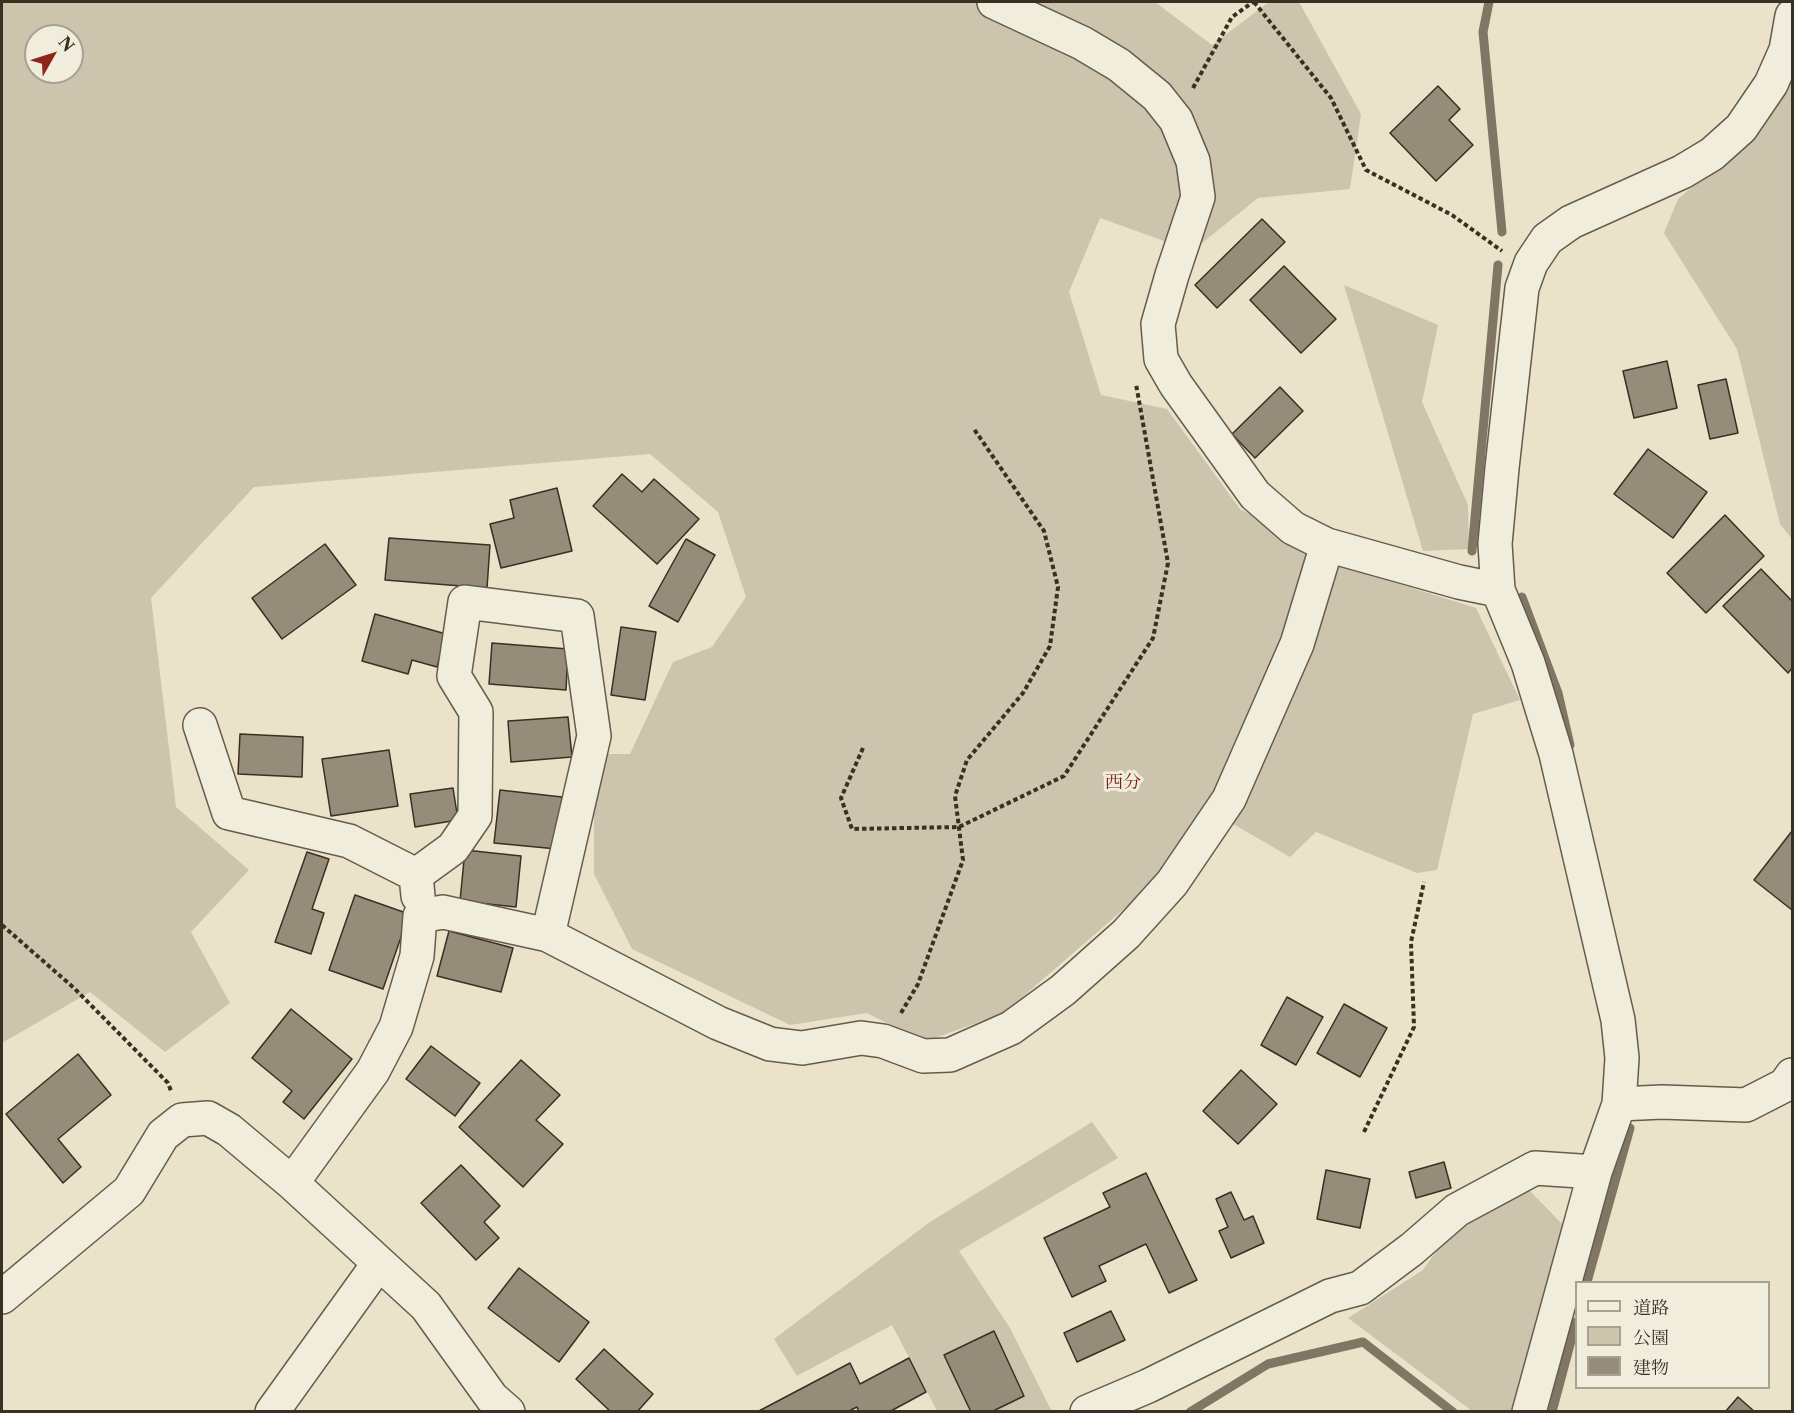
<!DOCTYPE html>
<html>
<head>
<meta charset="utf-8">
<style>
  body { margin:0 }
  #map { position:relative; width:1794px; height:1413px; overflow:hidden; background:#eae3c9; font-family:"Libre Caslon Text","Noto Serif JP",serif }
  canvas { display:block }
  .frame { position:absolute; inset:0; border:3px solid #392f22; pointer-events:none }
  .legend { position:absolute; left:1575px; top:1281px; width:195px; height:108px; box-sizing:border-box; background:#f1eddc; border:2px solid #a7a192; margin:0; padding:8px 10px; list-style:none; font-size:18px; color:#392f22 }
  .legend li { display:flex; align-items:center; gap:12px; height:30px }
  .legend b { width:30px; border:2px solid #a7a192 }
  .north { position:absolute; left:24px; top:24px; width:60px; height:60px; box-sizing:border-box; background:#f1eddc; border:2px solid #a7a192; border-radius:50%; rotate:51deg; font-size:16px; font-weight:700; line-height:24px; text-align:center; color:#392f22 }
  .north::after { content:''; display:block; margin:auto; width:21px; height:27px; background:#8f2418; clip-path:polygon(50% 0,100% 100%,50% 72%,0 100%) }
</style>
</head>
<body>
<div id="map">
<canvas width="1794" height="1413"></canvas>
<div class="frame"></div>
<ul class="legend">
<li><b style="height:8px;background:#f1eddc"></b>道路</li>
<li><b style="height:16px;background:#ccc4ad"></b>公園</li>
<li><b style="height:16px;background:#958d79"></b>建物</li>
</ul>
<div class="north">N</div>
</div>
<script>
const context = document.querySelector('canvas').getContext('2d');
context.lineJoin = 'round';
function paint(path, color) {
  context.fillStyle = color;
  context.fill(path, 'evenodd');
}
function trace(path, color, width, dash) {
  context.strokeStyle = color;
  context.lineWidth = width;
  context.lineCap = dash ? 'butt' : 'round';
  context.setLineDash(dash || []);
  context.stroke(path);
}
function label(font, color, halo, rows, align = 'center') {
  context.font = font + ' "Libre Caslon Text","Noto Serif JP",serif';
  context.lineWidth = 6;
  context.setLineDash([]);
  context.textBaseline = 'middle';
  context.strokeStyle = halo;
  context.fillStyle = color;
  for (const [text, x, y, turn = 0] of rows) {
    context.save();
    context.translate(x, y);
    context.rotate((+turn || 0) * Math.PI / 180);
    context.textAlign = isNaN(turn) ? turn : align;
    if (halo) context.strokeText(text, 0, 0);
    context.fillText(text, 0, 0);
    context.restore();
  }
}
paint(new Path2D(`
  M2 2H1155L1212 45 1269 2H1299L1361 114 1350 189 1258 198 1192 251 1100 218 1069 292 1101 395 1167 409 1240 509 1358 571 1476 608 1520 700 1473 714 1437 870 1417 873 1316 832 1290 857 1228 821 1264 764 1240 753 1147 889 1004 1013 924 1042 867 1013 790 1025 632 949 594 874V754H630L673 662 712 647 746 597 718 512 650 454 254 487 151 598 176 807 249 870 191 932 230 1003 165 1052 90 992 2 1043ZM36 36H72V72H36Z
  M1792 74V539L1780 524 1737 349 1664 233 1678 199 1763 128Z
  M1344 285 1438 325 1422 402 1468 505 1469 549 1423 551Z
  M1092 1122 1118 1158 959 1251 1010 1328 1051 1410 1046 1412 937 1411 892 1325 797 1376 774 1339 930 1222Z
  M1529 1190 1564 1226 1514 1411H1472L1348 1318 1423 1270 1458 1221Z`), '#ccc4ad');
trace(new Path2D(`
  M1489 2 1483 32 1502 232
  M1472 551 1498 265
  M1522 597 1558 693 1570 745
  M1587 1282 1630 1128
  M1190 1412 1268 1364 1363 1342 1453 1412
  M1552 1412 1576 1322`), '#7f7664', 9);
const building = new Path2D(`
  M1438 86 1460 109 1449 120 1473 145 1436 181 1390 133Z
  M1262 219 1285 242 1217 308 1195 285Z
  M1284 266 1336 319 1301 353 1250 300Z
  M1667 361 1677 408 1634 418 1623 371Z
  M1726 379 1738 433 1710 439 1698 385Z
  M1280 387 1303 411 1255 458 1232 434Z
  M1648 449 1707 492 1673 538 1614 494Z
  M622 474 642 492 654 479 699 519 657 564 593 506Z
  M557 488 572 551 501 568 490 524 514 518 510 500Z
  M1725 515 1764 556 1706 613 1667 573Z
  M389 538 490 545 487 588 385 580Z
  M686 539 715 555 678 622 649 606Z
  M325 544 356 585 282 639 252 598Z
  M1761 569 1792 601V668L1788 673 1723 606Z
  M375 614 446 634 437 667 412 660 408 674 362 661Z
  M621 627 656 632 645 700 611 695Z
  M492 643 568 649 566 690 489 684Z
  M568 717 572 757 511 762 508 721Z
  M240 734 303 737 302 777 238 774Z
  M389 750 398 806 331 816 322 759Z
  M453 788 458 820 415 827 410 794Z
  M500 790 562 797 557 849 494 843Z
  M1792 831V910L1754 880Z
  M465 850 521 856 516 907 460 901Z
  M307 852 329 859 312 909 324 913 311 954 275 942Z
  M355 895 409 914 383 989 329 970Z
  M449 931 513 948 501 992 437 976Z
  M1287 997 1323 1017 1296 1065 1261 1045Z
  M1344 1004 1387 1028 1360 1077 1317 1053Z
  M291 1009 352 1059 304 1119 283 1102 292 1091 252 1058Z
  M431 1046 480 1083 455 1116 406 1079Z
  M78 1054 111 1095 58 1139 81 1167 63 1183 6 1114Z
  M521 1060 560 1095 536 1120 563 1144 523 1187 459 1127Z
  M1241 1070 1277 1104 1238 1144 1203 1111Z
  M1444 1162 1451 1188 1416 1198 1409 1172Z
  M461 1165 500 1206 484 1222 499 1238 476 1260 421 1203Z
  M1326 1170 1370 1179 1360 1228 1317 1219Z
  M1146 1173 1197 1280 1169 1293 1146 1244 1099 1266 1106 1281 1072 1297 1044 1238 1110 1207 1103 1193Z
  M1231 1192 1244 1220 1253 1216 1264 1243 1231 1258 1219 1231 1228 1227 1216 1199Z
  M519 1268 589 1322 559 1362 488 1308Z
  M1111 1311 1125 1340 1077 1362 1064 1333Z
  M994 1331 1024 1396 991 1412H971L944 1355Z
  M604 1349 653 1394 637 1412H611L576 1379Z
  M909 1358 926 1392 889 1412H859L857 1407 847 1412H757L850 1363 860 1384Z
  M1738 1397 1755 1412H1725Z`);
paint(building, '#958d79');
trace(building, '#392f22', 1.5);
const minor = new Path2D(`
  M994 2 1082 43 1119 65 1157 96 1176 120 1193 161 1198 197 1172 275 1158 324 1161 359 1176 385 1255 495 1293 528 1327 545 1459 582 1498 590
  M200 725 229 813 349 841 416 875 418 896
  M416 875 453 848 475 816 476 712 454 676 465 602 577 616 594 736 548 935
  M1619 1104 1662 1102 1746 1105 1785 1085 1792 1075
  M292 1183 373 1071 396 1027 417 956 420 916 443 912 548 935 718 1023 770 1044 802 1048 861 1038 883 1041 923 1056 950 1055 1011 1028 1063 990 1126 934 1172 883 1229 799 1297 644 1327 545
  M2 1297 129 1191 163 1135 182 1120 208 1118 229 1130 292 1183 426 1306 492 1398 508 1412
  M272 1412 379 1263
  M1087 1412 1148 1386 1330 1296 1360 1288 1412 1249 1457 1210 1535 1168 1595 1172
  M1529 1412 1595 1172 1619 1104 1622 1058 1618 1020 1556 754 1528 663 1498 590 1495 544 1502 468 1522 288 1531 263 1547 239 1571 222 1682 172 1712 154 1741 128 1771 84 1786 50 1792 16`);
trace(minor, '#655c4c', 36);
trace(new Path2D(`
  M1254 2 1331 98 1366 170 1452 215 1502 251
  M1193 88 1232 17 1253 2
  M863 748 841 798 852 829 959 827 1064 776 1153 638 1168 563 1136 384
  M2 925 74 988 168 1083 171 1091
  M901 1013 918 984 963 860 955 796 967 760 1023 693 1050 646 1058 587 1044 531 974 429
  M1364 1132 1414 1027 1411 942 1424 882`), '#392f22', 4, [4.5, 3]);
trace(minor, '#f1eddc', 33);
label('18px', '#7a1f14', '#f1eddc', [
  ["西分",1123,783]
]);
</script>
</body>
</html>
